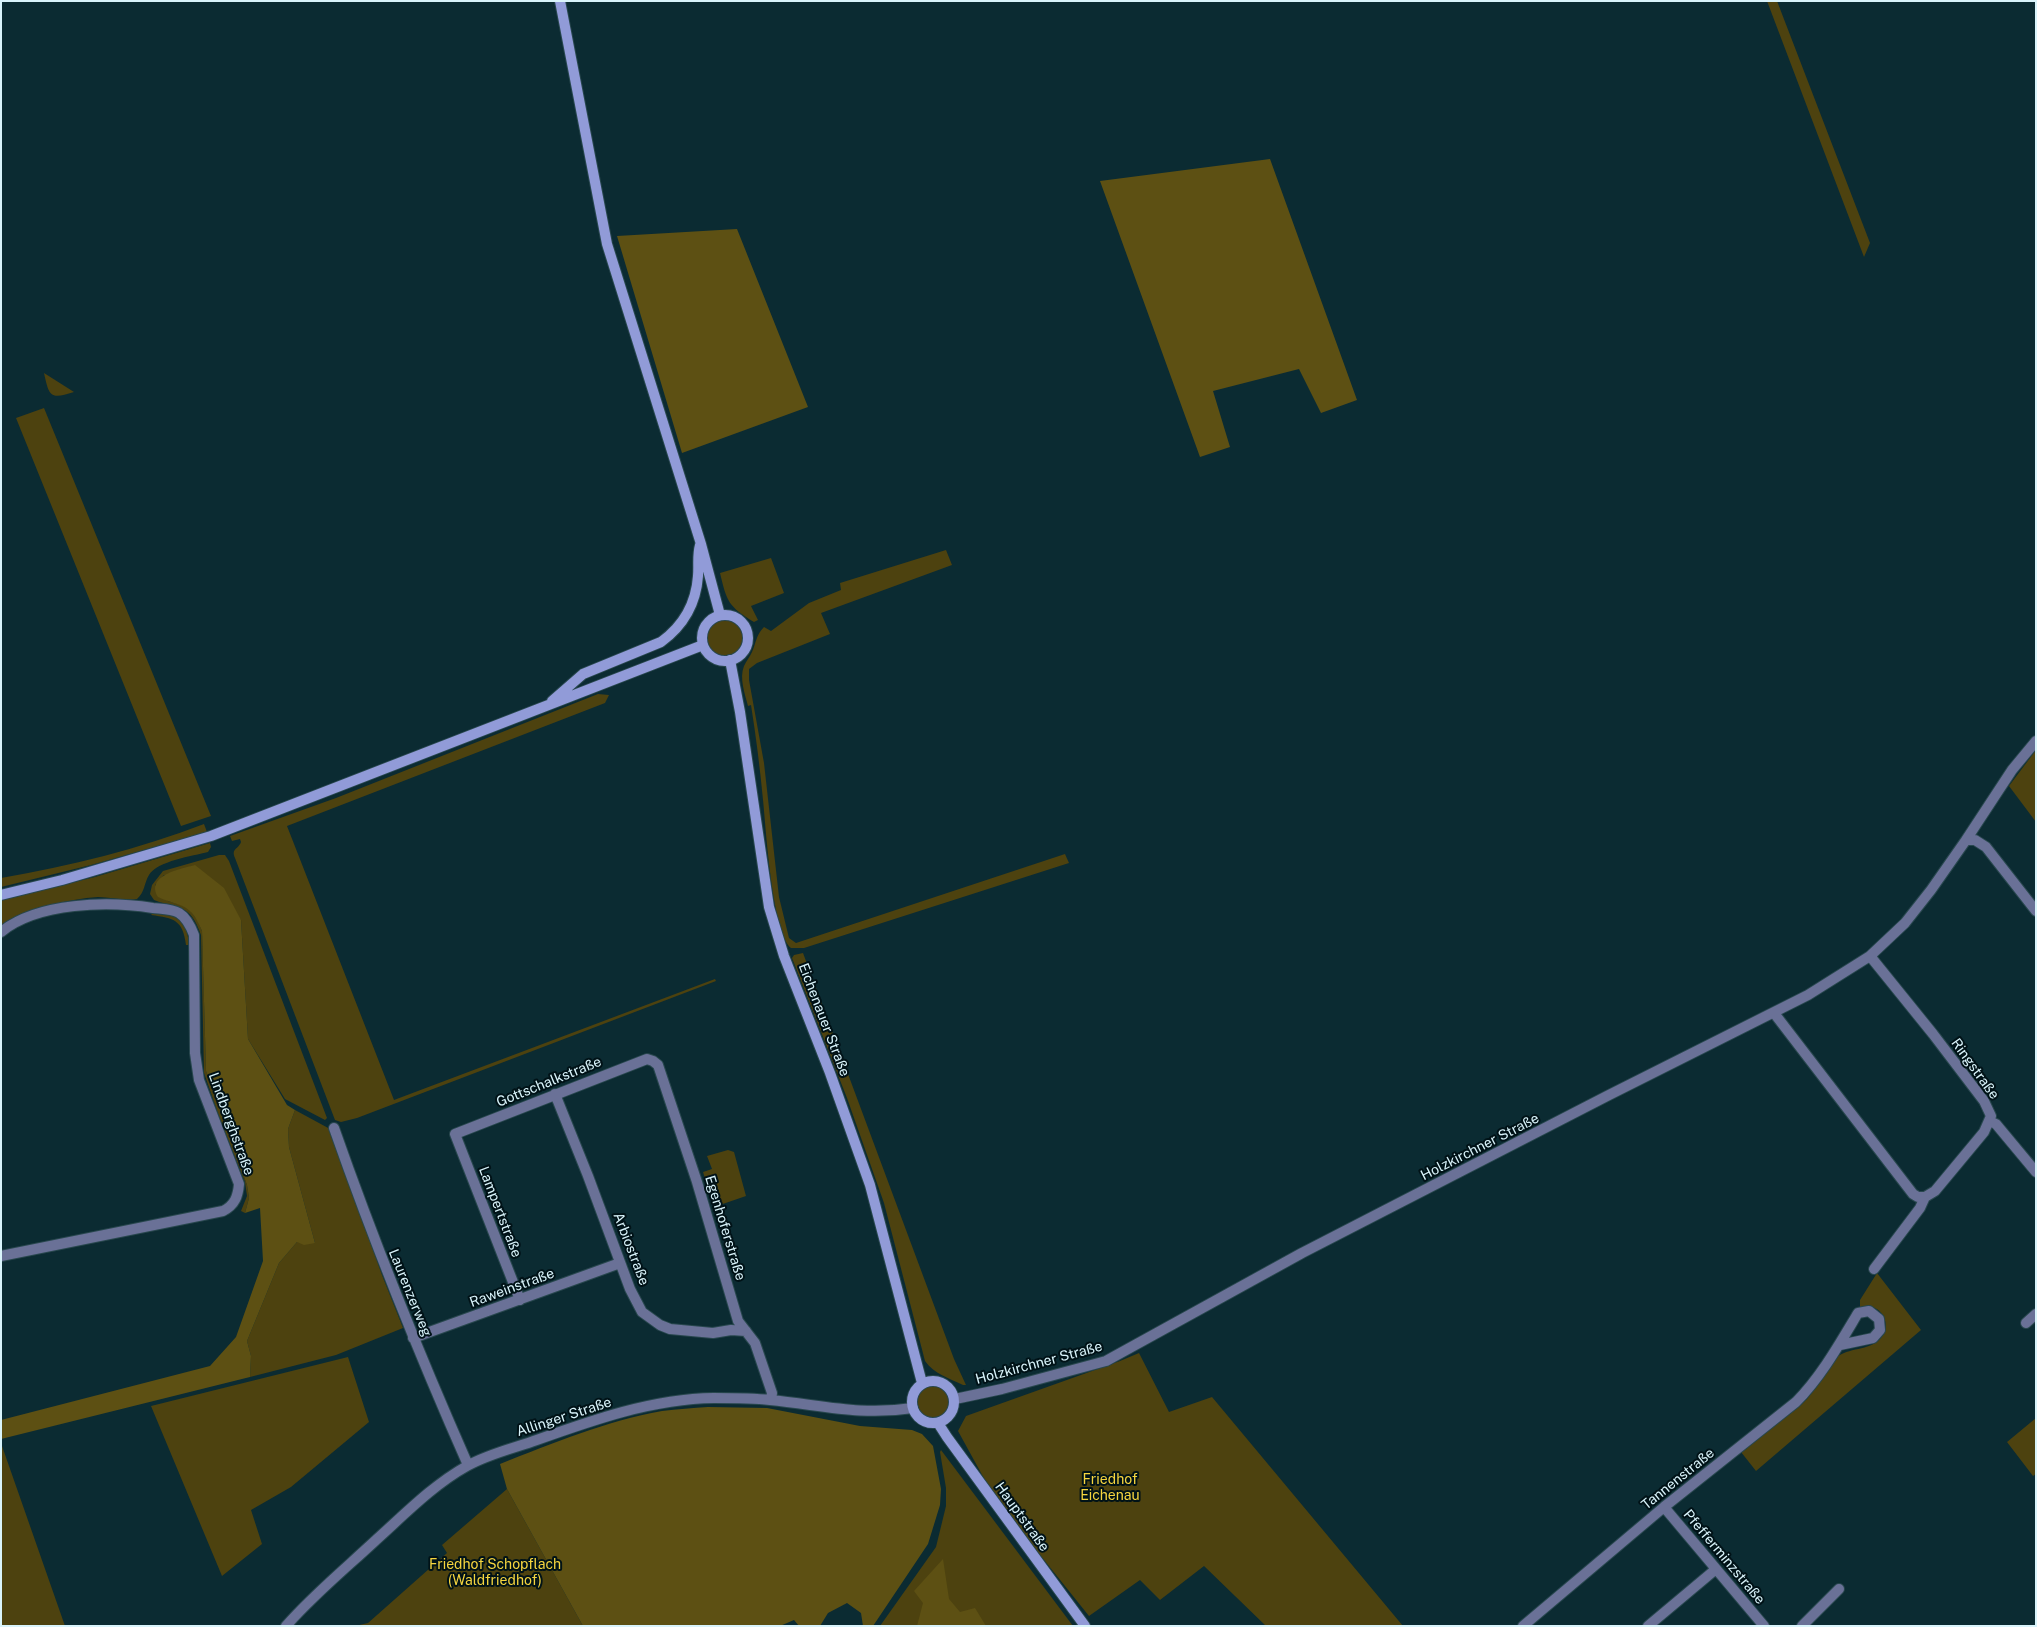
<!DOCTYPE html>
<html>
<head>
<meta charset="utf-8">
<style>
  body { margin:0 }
  #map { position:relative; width:2037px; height:1627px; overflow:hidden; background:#0b2b32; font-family:"Public Sans",sans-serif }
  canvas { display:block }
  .frame { position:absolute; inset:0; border:2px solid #d9f4fb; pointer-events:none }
</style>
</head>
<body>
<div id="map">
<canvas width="2037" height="1627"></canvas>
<div class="frame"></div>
</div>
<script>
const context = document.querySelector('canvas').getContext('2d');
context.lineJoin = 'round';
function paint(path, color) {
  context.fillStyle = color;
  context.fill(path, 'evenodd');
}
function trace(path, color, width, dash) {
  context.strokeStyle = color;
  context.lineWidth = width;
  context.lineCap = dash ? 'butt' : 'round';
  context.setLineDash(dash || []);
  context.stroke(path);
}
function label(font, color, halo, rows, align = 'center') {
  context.font = font + ' "Public Sans",sans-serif';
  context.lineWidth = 4;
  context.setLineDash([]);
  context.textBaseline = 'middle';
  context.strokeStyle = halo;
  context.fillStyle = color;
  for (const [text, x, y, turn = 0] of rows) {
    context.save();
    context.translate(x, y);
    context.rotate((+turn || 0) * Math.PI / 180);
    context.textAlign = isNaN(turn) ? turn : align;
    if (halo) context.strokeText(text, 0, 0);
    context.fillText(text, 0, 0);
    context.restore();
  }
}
paint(new Path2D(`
  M1767 1H1777L1870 243 1864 257Z
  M44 373 74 392C50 400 49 396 44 373Z
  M44 408 211 816 181 826 16 418Z
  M946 550 952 565 821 613 830 634 757 663 749 669V680L764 763 779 897 789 938 796 943 1065 854 1069 863 804 948H791C772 932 766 828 763 800 760 768 756 737 751 705L748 706C745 694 739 678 744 666 746 661 750 657 752 652 756 643 756 635 764 627L771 631 809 603 841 590 840 583Z
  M771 558 784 593 751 606 758 620 754 622C728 606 727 602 720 573Z
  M707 638a18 18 0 1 1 36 0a18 18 0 1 1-36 0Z
  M598 694 609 695 605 703 287 826 394 1100 715 979 716 981 357 1118 341 1122 335 1120 235 858C231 848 238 850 241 842L240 839 232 841 230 836 336 798Z
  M2036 750V822L2009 786Z
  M204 824 207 832 91 865 1 887V878C70 866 139 849 204 824Z
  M210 843 211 847 208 852C193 856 157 861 149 875 144 883 145 892 137 899 124 901 110 897 98 897 69 899 25 909 1 926V900L95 877Z
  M219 855H225L229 861 327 1118 325 1120 285 1099 248 1039 241 920 164 875 155 885 168 901 188 907 198 921 202 931 206 1071 247 1185 249 1198 245 1213 241 1211 247 1196 245 1182 220 1119 204 1073 201 935C190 903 180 910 154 900L150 894 152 885 163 871Z
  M154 912C178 916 187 919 189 945H186C183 920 174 918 151 915Z
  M803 953 954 1359 966 1385H963C949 1378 934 1374 925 1361L884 1203 847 1098 792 958 794 955Z
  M295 1110 330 1129 382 1275 403 1328 336 1355 250 1377 251 1356 247 1341 279 1263 297 1242 315 1243 289 1147 288 1129Z
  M728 1150 734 1152 746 1196 714 1207 703 1172 712 1169 707 1156Z
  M1877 1273 1921 1330 1756 1471 1741 1452C1756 1440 1771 1428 1786 1416 1793 1410 1801 1405 1807 1399 1813 1391 1820 1383 1825 1374 1829 1369 1831 1363 1836 1358 1848 1347 1869 1351 1880 1339 1894 1324 1880 1300 1860 1308V1300Z
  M1139 1353 1169 1412 1212 1397 1403 1626H1266L1204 1566 1160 1600 1140 1580 1089 1616 1020 1530 986 1482 958 1431 966 1416 1120 1361Z
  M348 1357 369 1422 291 1487 251 1510 262 1544 222 1576 151 1406Z
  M916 1402a17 17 0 1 1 34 0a17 17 0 1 1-34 0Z
  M2036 1418V1474L2033 1476 2007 1442Z
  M2 1446 65 1626H1Z
  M941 1450 1073 1626H880L936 1547 946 1506V1488L940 1452Z
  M507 1489 583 1626H355L368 1623 447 1553 442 1545Z`), '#4d420f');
paint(new Path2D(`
  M1270 159 1357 400 1321 413 1299 369 1213 391 1230 447 1200 457 1100 181Z
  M737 229 808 407 682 453 617 236Z
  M195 865 224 888 241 920 248 1039 287 1105 295 1110 288 1129 289 1147 315 1243 304 1245 297 1242 279 1263 247 1341 251 1356 250 1377 1 1439V1420L210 1366 236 1337 263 1261 260 1208 245 1213 249 1198 247 1185 206 1071 202 931C190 902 183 908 158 897 145 875 181 869 195 865Z
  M708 1407 767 1408 860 1426 912 1430 922 1434 933 1446 941 1489 940 1505 928 1544 873 1626H863L861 1613 847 1603 828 1613 820 1626H799L794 1620 780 1626H583L507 1489 500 1464C553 1443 606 1421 662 1411 677 1409 693 1408 708 1407Z
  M943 1559 949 1599 960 1612 975 1608 986 1626H917L923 1603 914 1591Z`), '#5d5013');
const street = new Path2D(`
  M1966 840 2012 770 2036 741
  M1 932C38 902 108 901 153 908 161 909 172 909 179 913 187 918 191 927 194 935L195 1053 199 1080 239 1184C238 1196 235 1205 223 1211L1 1256
  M1870 956 1933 1034 1984 1101 1991 1116 1984 1132 1935 1191 1925 1197 1920 1208 1874 1269
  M1774 1013 1913 1194 1918 1197H1925
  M555 1094 588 1176 630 1289 642 1312 660 1325 670 1329 713 1333 731 1330 746 1331
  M1989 1121 1996 1124 2036 1172
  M334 1128C374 1242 419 1354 468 1465
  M520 1300 455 1134 647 1059 653 1061 658 1065 697 1182 738 1321 755 1343 772 1393 771 1400
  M2026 1323 2036 1314
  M413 1338 620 1263
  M955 1399 1002 1389 1106 1361 1302 1253 1609 1095 1808 995 1870 956 1905 923 1931 890 1966 840H1975L1986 847 2036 911
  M1664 1507 1764 1626
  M286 1626C313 1595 346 1568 376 1540 405 1514 433 1485 467 1466 486 1455 510 1449 531 1442 590 1421 650 1399 714 1398 733 1398 752 1398 770 1400 822 1405 860 1416 913 1408
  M1523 1626 1664 1507 1796 1402C1821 1377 1840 1343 1858 1313L1869 1311 1879 1319 1880 1330 1873 1338 1840 1345
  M1648 1626 1716 1569
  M1802 1626 1839 1589`);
const secondary = new Path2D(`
  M560 1 607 244 701 544 720 615
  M702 638a23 23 0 1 1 46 0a23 23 0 1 1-46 0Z
  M730 660 740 712 769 907 784 956 830 1073 870 1185 922 1383
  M552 701 583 674 661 642C683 626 696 604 698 576 699 565 697 556 700 545
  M1 895 62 880 211 836 703 645
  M912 1402a21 21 0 1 1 42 0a21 21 0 1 1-42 0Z
  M938 1423 947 1437 1085 1626`);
trace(street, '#28474e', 12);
trace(secondary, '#28474e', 12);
trace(street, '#6a7197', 10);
trace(secondary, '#919bd8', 10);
label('14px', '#d9f4fb', '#001217', [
  ["Eichenauer Straße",824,1020,69],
  ["Ringstraße",1975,1069,54],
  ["Gottschalkstraße",549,1082,-22],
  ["Lindberghstraße",231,1124,70],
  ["Holzkirchner Straße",1480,1147,-27],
  ["Lampertstraße",500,1212,69],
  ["Egenhoferstraße",725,1228,73],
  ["Arbiostraße",631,1249,69],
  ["Raweinstraße",512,1288,-20],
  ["Laurenzerweg",410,1293,68],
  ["Holzkirchner Straße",1039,1363,-15],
  ["Allinger Straße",564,1417,-18],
  ["Tannenstraße",1678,1479,-39],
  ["Hauptstraße",1022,1517,54],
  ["Pfefferminzstraße",1724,1557,50]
]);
label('14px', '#f5d53f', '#001217', [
  ["Friedhof",1110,1480],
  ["Eichenau",1110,1496],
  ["Friedhof Schopflach",495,1565],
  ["(Waldfriedhof)",495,1581]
]);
</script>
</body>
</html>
